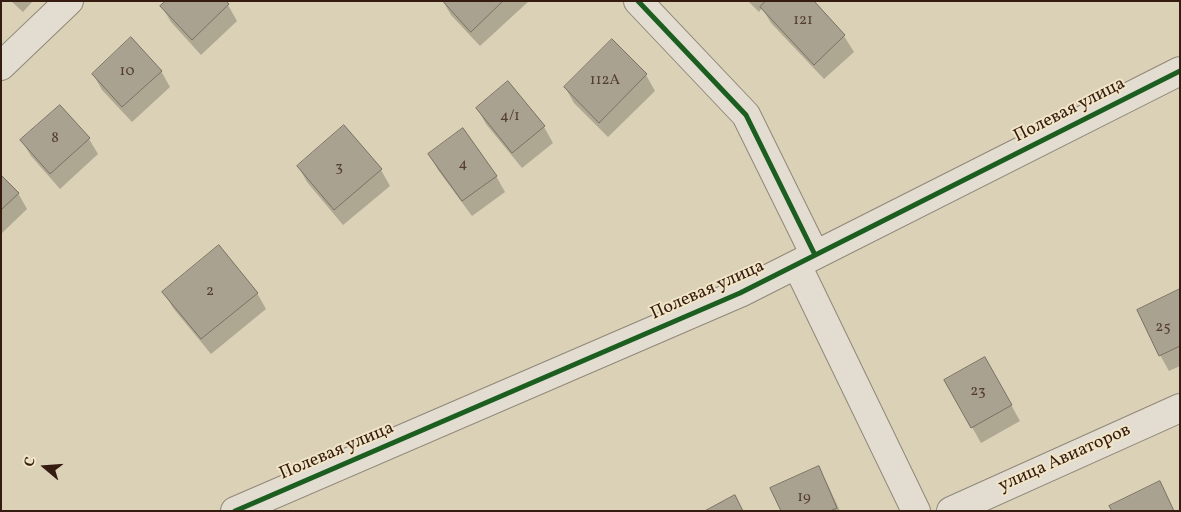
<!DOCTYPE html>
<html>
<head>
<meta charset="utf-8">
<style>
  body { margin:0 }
  #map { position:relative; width:1181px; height:512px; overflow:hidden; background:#dad1b7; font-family:Vollkorn,serif }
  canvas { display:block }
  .frame { position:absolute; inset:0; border:2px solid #361b10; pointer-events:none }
  .north { position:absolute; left:20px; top:442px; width:50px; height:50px; -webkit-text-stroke:4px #f0e5c7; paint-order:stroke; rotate:288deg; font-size:14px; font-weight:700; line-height:20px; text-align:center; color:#361b10 }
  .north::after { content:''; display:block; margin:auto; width:18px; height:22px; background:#361b10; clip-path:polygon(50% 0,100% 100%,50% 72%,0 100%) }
</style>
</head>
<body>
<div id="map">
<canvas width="1181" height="512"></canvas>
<div class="frame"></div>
<div class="north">С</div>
</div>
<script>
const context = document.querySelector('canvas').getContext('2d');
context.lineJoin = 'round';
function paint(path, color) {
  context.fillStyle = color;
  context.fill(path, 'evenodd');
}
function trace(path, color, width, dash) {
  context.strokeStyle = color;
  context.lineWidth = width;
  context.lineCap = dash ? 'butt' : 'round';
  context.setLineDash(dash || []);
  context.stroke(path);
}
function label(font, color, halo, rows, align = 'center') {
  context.font = font + ' Vollkorn,serif';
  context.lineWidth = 4;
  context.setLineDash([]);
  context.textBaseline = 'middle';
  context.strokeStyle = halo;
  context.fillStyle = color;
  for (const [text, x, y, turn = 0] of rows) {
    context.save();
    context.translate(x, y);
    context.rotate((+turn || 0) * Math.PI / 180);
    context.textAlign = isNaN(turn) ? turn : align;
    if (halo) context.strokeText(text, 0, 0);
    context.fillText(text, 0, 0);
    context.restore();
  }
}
paint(new Path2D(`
  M11 1H33L23 12Z
  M443 1H529L480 46 451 15Z
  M748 1H812L844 36 854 52 824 79 771 23 762 8 759 12Z
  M228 5 237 21 201 55 171 22 162 7Z
  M612 41 646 75 655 91 608 137 574 103 565 87Z
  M161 71 170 87 132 122 102 90 93 74Z
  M508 83 544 127 553 143 522 168 486 124 477 108Z
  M60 106 89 139 98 154 60 189 31 156 22 141Z
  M344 127 381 170 390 186 343 225 307 182 298 166Z
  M429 154 496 176 505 192 472 216 438 170Z
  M1 176 18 193 27 209 1 234Z
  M1180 291V366L1169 371 1160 355Z
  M164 292 257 293 266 309 211 354 173 308Z
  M985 358 1020 421 981 443 946 381Z
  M818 467 827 483 840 511H782Z`), '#0003');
const building = new Path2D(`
  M166 1H226L229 4 192 40 160 6Z
  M443 1H503L471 32Z
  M766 1H814L845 35 814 65 760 7Z
  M131 37 162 71 122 107 92 74Z
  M612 39 647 74 599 123 564 87Z
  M508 81 545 126 512 153 476 108Z
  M60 105 90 138 50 174 20 140Z
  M344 125 382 169 334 210 297 166Z
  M463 128 497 176 462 201 428 154Z
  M1 175 19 193 1 210Z
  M219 245 258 293 201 339 162 292Z
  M1180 289V346L1159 356 1137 310Z
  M985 357 1012 405 971 428 944 380Z
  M819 466 837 508 830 511H781L770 488Z
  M1160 481 1174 511H1112L1109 506Z
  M735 495 743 511H705Z`);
paint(building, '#aaa290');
trace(building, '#797062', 1);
const minor = new Path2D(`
  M638 1 746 115 815 255
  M1 66 69 1
  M797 265 916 511
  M235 511 740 293 1180 71
  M951 511 1180 408`);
trace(minor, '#908778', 30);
trace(minor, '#e2ddd0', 28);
trace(new Path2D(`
  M638 1 746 115 815 255
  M235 511 740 293 1180 71`), '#1b5e20', 5);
label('15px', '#533d30', null, [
  ["121",803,21],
  ["10",127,72],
  ["112А",605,81],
  ["4/1",510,117],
  ["8",55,139],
  ["4",463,165],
  ["3",339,168],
  ["2",210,292],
  ["25",1163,328],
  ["23",978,392],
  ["19",804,498]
]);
label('18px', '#361b10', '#f0e5c7', [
  ["Полевая улица",1070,111,-27],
  ["Полевая улица",708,291,-24],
  ["Полевая улица",337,452,-23],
  ["улица Авиаторов",1065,459,-24]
]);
</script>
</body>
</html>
